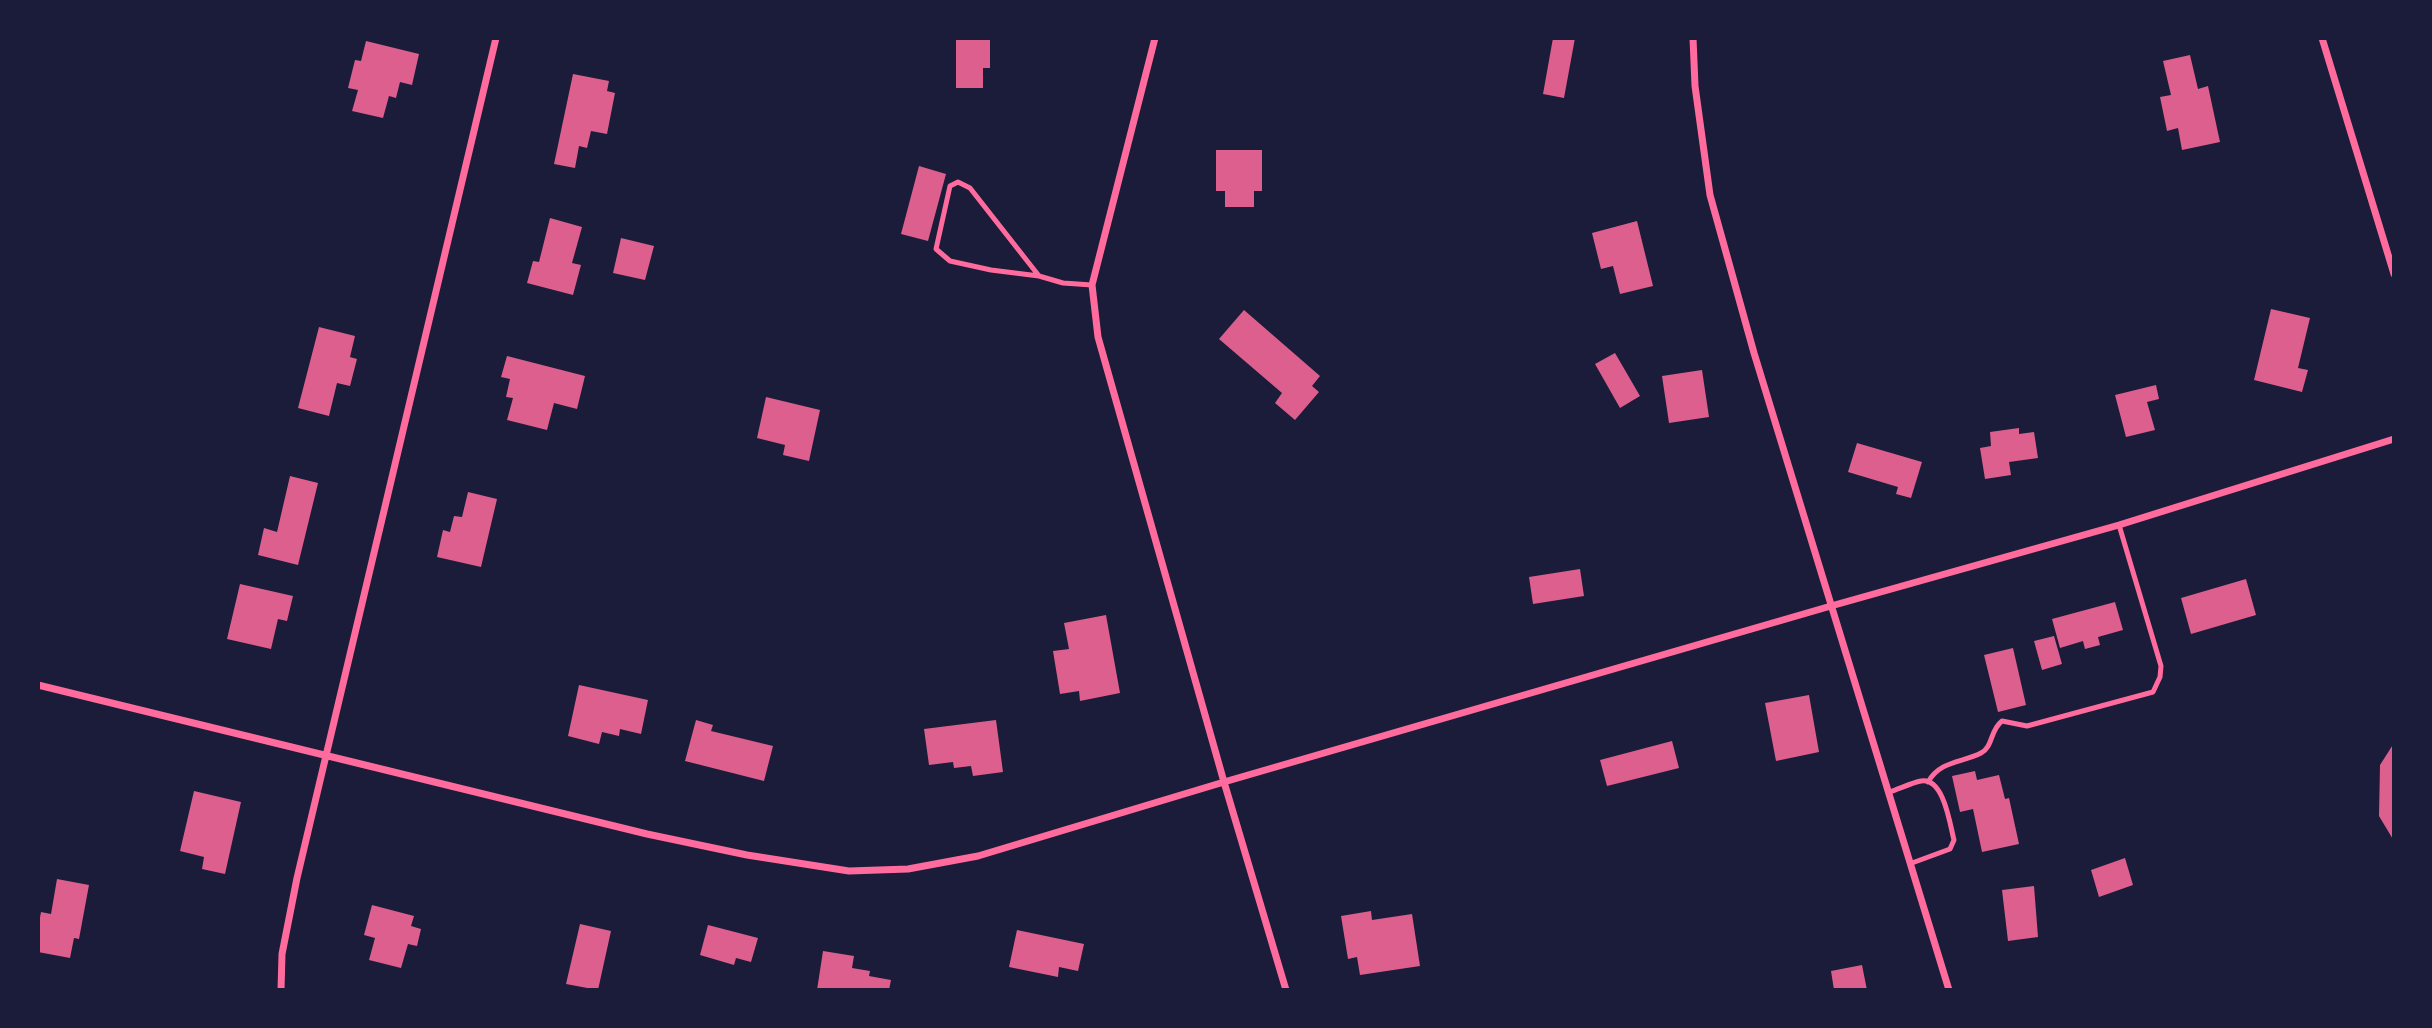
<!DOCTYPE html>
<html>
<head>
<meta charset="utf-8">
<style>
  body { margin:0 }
  #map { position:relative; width:2432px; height:1028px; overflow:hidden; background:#1b1b3a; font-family:Raleway,sans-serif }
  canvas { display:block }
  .frame { position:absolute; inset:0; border:40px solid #1b1b3a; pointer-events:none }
</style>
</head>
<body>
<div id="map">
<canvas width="2432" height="1028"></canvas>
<div class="frame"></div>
</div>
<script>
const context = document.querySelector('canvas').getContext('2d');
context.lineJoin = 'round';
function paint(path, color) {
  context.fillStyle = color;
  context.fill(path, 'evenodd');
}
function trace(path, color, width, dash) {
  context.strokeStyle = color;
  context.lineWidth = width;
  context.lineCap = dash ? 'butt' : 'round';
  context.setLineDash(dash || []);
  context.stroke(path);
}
paint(new Path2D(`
  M956 38H990V68H983V88H956Z
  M1553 38H1575L1564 98 1543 94Z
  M366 41 419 54 412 85 400 82 396 98 389 96 383 118 352 111 358 90 348 88 355 60 361 61Z
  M2190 55 2198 89 2208 86 2220 142 2182 150 2178 128 2167 131 2160 97 2171 95 2163 61Z
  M573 74 609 81 607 91 615 93 607 134 591 131 587 148 579 146 575 168 554 164Z
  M1216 150H1262V191H1254V207H1225V191H1216Z
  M919 166 946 174 928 241 901 234Z
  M550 218 582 227 572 263 581 265 573 295 527 283 533 261 539 262Z
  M1637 221 1653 286 1620 294 1613 266 1601 269 1592 233Z
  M621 238 654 246 645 280 613 273Z
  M2271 309 2310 318 2298 368 2308 370 2302 392 2254 380Z
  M1244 310 1320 376 1312 386 1319 392 1295 420 1275 403 1282 393 1219 339Z
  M319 327 355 336 350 357 357 359 350 386 337 383 329 416 298 408Z
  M1615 353 1640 396 1620 408 1595 364Z
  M507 356 585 376 577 409 554 403 547 430 507 420 513 398 506 397 510 379 501 377Z
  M1702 370 1709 417 1669 423 1662 376Z
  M2156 385 2159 399 2147 402 2155 430 2126 437 2115 395Z
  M766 397 820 410 809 461 783 455 785 445 757 438Z
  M2019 428V434L2034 432 2038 458 2009 462 2011 475 1985 479 1980 448 1991 446 1990 432Z
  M1857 443 1922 462 1911 498 1896 494 1898 487 1848 472Z
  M290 476 318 483 298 565 258 555 264 528 277 532Z
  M468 492 497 499 481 567 437 557 443 530 450 532 454 516 462 517Z
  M1580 569 1584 596 1533 604 1529 577Z
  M2246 579 2256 615 2191 634 2181 598Z
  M240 584 293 596 287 621 278 619 271 649 227 639Z
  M2115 602 2123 630 2098 637 2100 645 2085 649 2083 641 2060 648 2052 619Z
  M1106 615 1120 693 1080 701 1079 691 1060 694 1053 651 1069 649 1064 623Z
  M2054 636 2062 664 2042 670 2034 641Z
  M2013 648 2026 705 1998 712 1984 655Z
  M579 685 648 700 641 734 620 729 619 736 602 732 599 744 568 736Z
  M1809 695 1819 752 1776 761 1765 703Z
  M696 720 713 725 711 731 773 746 764 781 685 761Z
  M996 720 1003 772 973 776 971 766 954 768 953 762 929 765 924 729Z
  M1672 741 1679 768 1607 786 1600 760Z
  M2394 743V841L2379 816 2380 765Z
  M1975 771 1977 780 1999 775 2005 799 2009 798 2019 844 1982 852 1973 809 1960 812 1952 776Z
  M194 791 241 802 225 874 202 869 204 857 180 851Z
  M2125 858 2133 885 2099 897 2091 870Z
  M57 879 89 885 79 939 74 938 70 958 38 952V928L41 912 51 914Z
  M2034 886 2038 937 2008 941 2002 890Z
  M372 905 414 916 411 926 421 929 417 946 408 944 401 968 369 960 375 938 364 935Z
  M1371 911 1372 920 1412 914 1420 966 1360 975 1357 957 1348 959 1341 916Z
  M580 924 611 931 598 990 566 984Z
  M708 925 758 938 751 962 736 958 734 965 700 955Z
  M1017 930 1084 944 1078 971 1059 967 1058 977 1009 967Z
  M823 951 854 956 852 968 870 971 869 976 891 980 889 990H817Z
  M1862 965 1867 990H1834L1831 971Z`), '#dd5f8e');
trace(new Path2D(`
  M1039 276 970 188 958 182 950 186 936 249 950 261 991 270 1039 276 1063 283 1092 285
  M1928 782C1941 760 1962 763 1981 753 1993 747 1990 730 2002 721L2027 726 2153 692 2160 677 2161 666 2119 525
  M1889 792C1899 789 1911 783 1921 781 1944 777 1950 825 1954 840L1950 849 1912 863`), '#ff6b9d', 5);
trace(new Path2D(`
  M1155 38 1092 285 1098 337 1224 782 1286 990
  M1693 38 1695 86 1710 195 1754 353 1949 990
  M2322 38 2394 274
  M38 685 647 834 747 855 849 871 908 869 978 856 1224 782 1831 606 2119 525 2394 439
  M281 990 282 954 297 878 496 38`), '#ff6b9d', 7);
</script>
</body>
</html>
